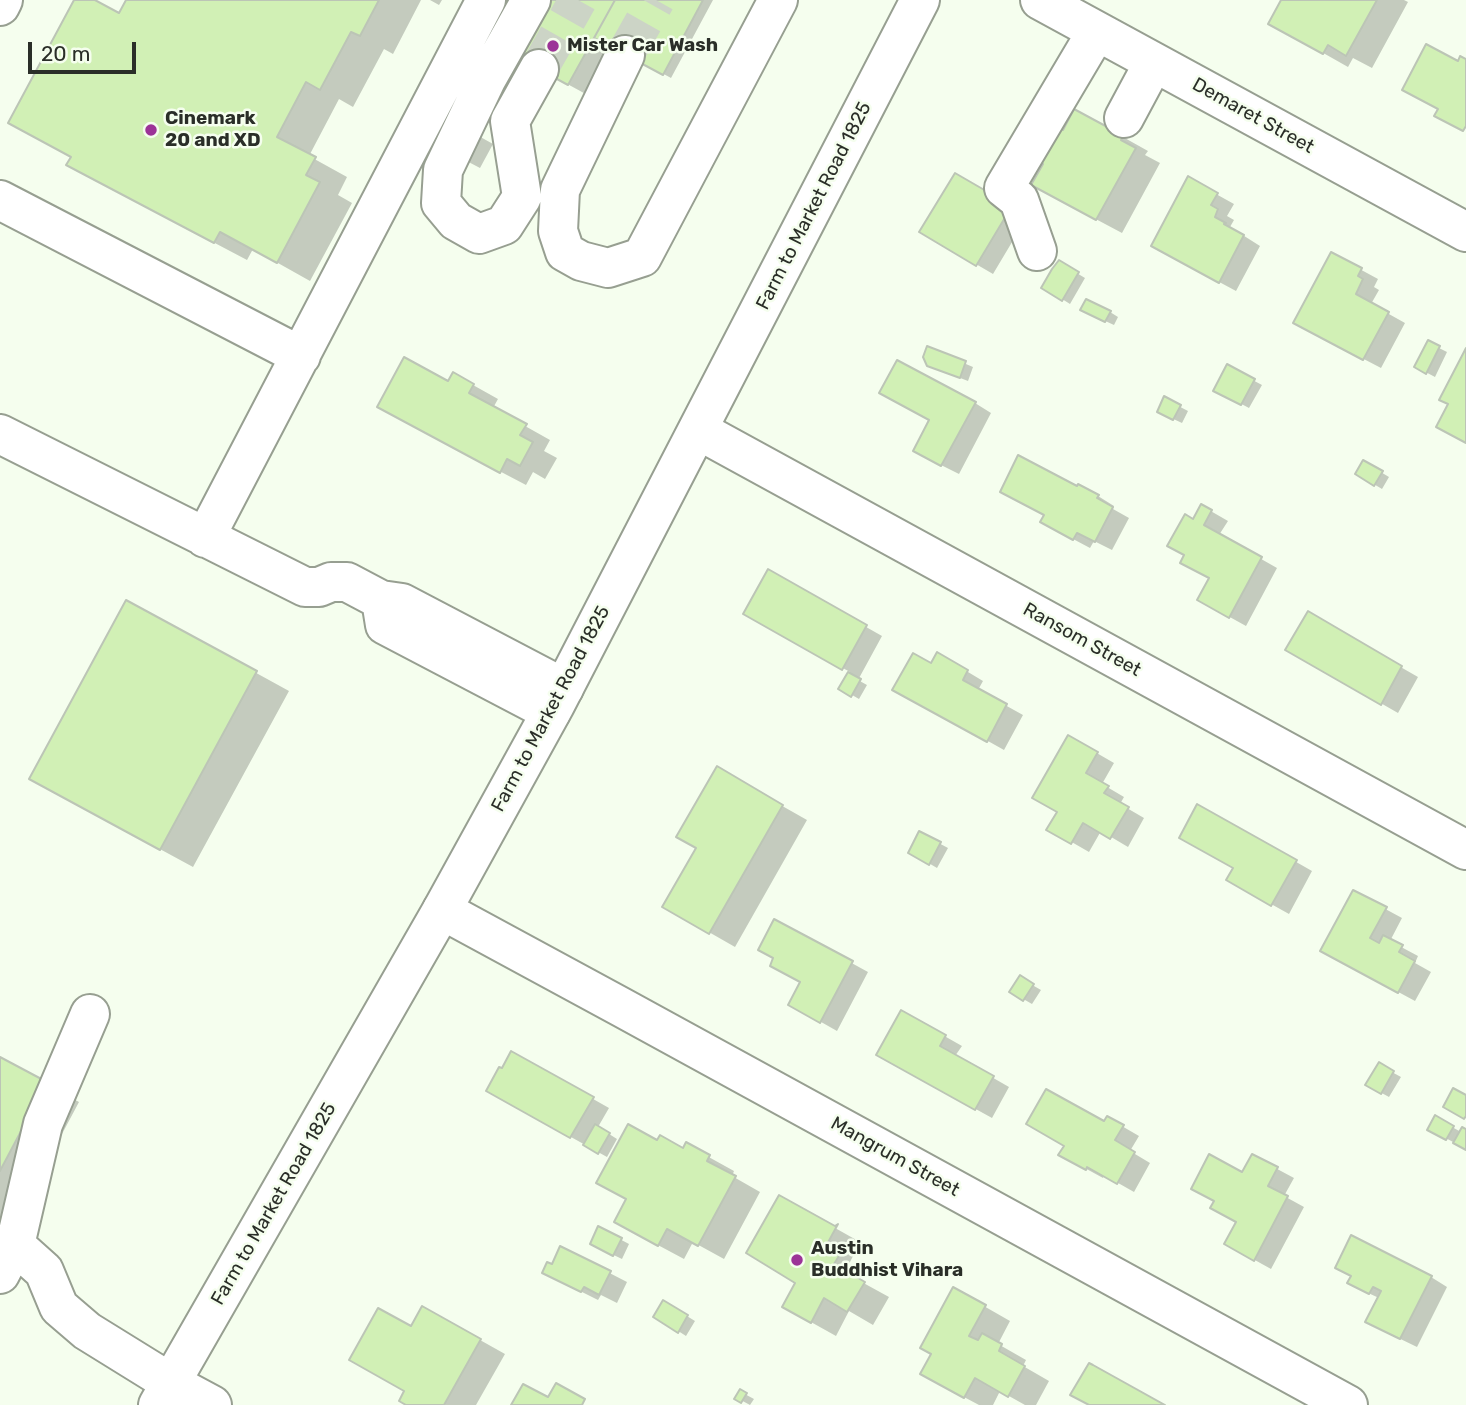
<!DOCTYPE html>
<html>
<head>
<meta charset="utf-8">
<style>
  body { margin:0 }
  #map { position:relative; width:1466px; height:1405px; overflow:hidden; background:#f5feee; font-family:Rubik,sans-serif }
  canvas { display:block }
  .scale { position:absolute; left:28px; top:42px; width:108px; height:32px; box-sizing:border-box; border:4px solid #2a2e28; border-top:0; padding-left:9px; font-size:21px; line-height:24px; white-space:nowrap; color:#2a2e28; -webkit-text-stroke:5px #f5feee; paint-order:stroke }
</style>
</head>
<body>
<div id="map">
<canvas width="1466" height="1405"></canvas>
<div class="scale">20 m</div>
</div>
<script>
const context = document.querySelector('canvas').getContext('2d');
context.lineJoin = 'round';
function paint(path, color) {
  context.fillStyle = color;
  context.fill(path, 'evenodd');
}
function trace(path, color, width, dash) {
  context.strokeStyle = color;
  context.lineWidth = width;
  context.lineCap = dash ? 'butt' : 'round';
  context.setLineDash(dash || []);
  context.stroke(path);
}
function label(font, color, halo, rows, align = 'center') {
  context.font = font + ' Rubik,sans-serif';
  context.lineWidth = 5;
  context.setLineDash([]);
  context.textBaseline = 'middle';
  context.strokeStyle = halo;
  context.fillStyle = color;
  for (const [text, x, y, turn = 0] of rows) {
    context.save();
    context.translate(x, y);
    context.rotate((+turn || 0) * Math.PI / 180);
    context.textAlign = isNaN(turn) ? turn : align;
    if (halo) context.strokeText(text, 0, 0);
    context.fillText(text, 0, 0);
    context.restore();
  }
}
paint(new Path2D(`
  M76 0H92L120 15 128 0H421L393 54 384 49 353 107 339 99 309 156 347 177 338 195 352 203 310 281 253 249 247 260 101 183 73 157Z
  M430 0H442L439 5Z
  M543 0H713L671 78 620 50 593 98 538 68Z
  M1283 0H1404L1408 2 1372 68 1353 58 1348 67 1295 37Z
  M450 120 493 144 480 168 436 145Z
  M1063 132 1123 137 1148 151 1145 155 1160 163 1122 233 1058 199 1045 164Z
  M956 175 1027 217 993 274 921 232Z
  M1189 179 1234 204 1227 216 1234 220 1230 227 1260 246 1236 291 1169 255Z
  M1332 254 1378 279 1374 287 1379 290 1371 304 1405 323 1381 368 1312 332Z
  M1060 263 1085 278 1070 304 1043 287Z
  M1110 312 1118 317 1114 325 1090 314Z
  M1429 343 1447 352 1435 377 1416 367Z
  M928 348 973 367 968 381 937 369Z
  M1228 367 1262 385 1249 408 1215 390Z
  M449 384 473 385 498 399 493 408 550 440 544 451 557 458 545 479 533 472 526 485 404 421Z
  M1165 399 1188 411 1182 423 1167 416Z
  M975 403 991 413 959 474 931 460V420Z
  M1364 462 1389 477 1382 489 1357 474Z
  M1098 496 1114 506 1113 509 1129 518 1112 550 1094 541 1090 548 1058 531 1046 515Z
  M1202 506 1228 521 1219 535 1277 568 1246 626 1199 600 1211 578 1186 555 1194 521Z
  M769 572 882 636 858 680 867 685 859 699 840 688 850 672 745 614Z
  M127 602 289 691 193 867 64 797Z
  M1308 614 1418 677 1398 713 1288 650Z
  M938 654 983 681 978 690 1023 715 1004 750 895 689 932 665Z
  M1069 737 1114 763 1102 784 1124 797 1120 804 1144 818 1128 847 1101 831 1089 852 1049 829 1059 812Z
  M717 769 807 820 735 947 665 907 699 847Z
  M1198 806 1312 871 1289 914 1228 880 1236 868Z
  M920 833 948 848 937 868 910 852Z
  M1354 892 1402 918 1390 941 1418 956 1415 963 1431 972 1415 1001 1339 960Z
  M775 921 868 972 837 1031 807 1014 802 982 775 958Z
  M1020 978 1041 990 1032 1004 1011 992Z
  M902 1012 962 1046 955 1056 1009 1087 992 1118 878 1055Z
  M512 1053 609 1108 598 1127 617 1139 607 1157 488 1091 502 1071Z
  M0 1059 79 1102 4 1243 0 1244Z
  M1379 1065 1401 1077 1389 1097 1367 1085Z
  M1108 1118 1139 1136 1130 1151 1150 1163 1134 1192 1104 1175 1103 1178 1061 1155 1105 1124Z
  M1436 1118 1461 1132 1466 1131V1149L1429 1129Z
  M658 1142 684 1150 687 1145 734 1171 732 1176 760 1192 724 1259 693 1242 684 1259 641 1236 628 1199Z
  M1253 1156 1294 1178 1284 1196 1304 1207 1271 1269 1226 1244 1238 1222 1216 1201 1243 1175Z
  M780 1197 860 1242 849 1264 863 1272 858 1280 889 1297 873 1325 849 1311 836 1336 784 1307 797 1282Z
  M599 1228 629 1244 622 1259 599 1248Z
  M561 1248 627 1282 617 1303 601 1295 598 1300 560 1281 552 1267Z
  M1353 1276 1431 1277 1447 1287 1417 1347 1384 1331 1379 1298 1366 1292Z
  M954 1289 1010 1321 998 1344 1026 1360 1023 1366 1049 1381 1036 1405H1025L1000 1391 993 1405H979L947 1388Z
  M664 1302 695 1321 686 1336 655 1316Z
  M412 1328 480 1340 505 1354 476 1405H410L407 1391Z
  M741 1392 754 1399 750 1405 737 1398Z`), '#0003');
const building = new Path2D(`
  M74 0H95L119 13 126 0H379L360 36 351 32 320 90 306 82 277 137 316 157 306 175 320 182 277 263 220 232 214 243 66 165 71 157 8 123Z
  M541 0H615L568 85 511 54Z
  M615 0H703L663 75 594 38Z
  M1281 0H1377L1346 56 1328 45 1323 54 1268 24Z
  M1426 44 1458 61 1460 56 1466 59V126L1463 131 1434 116 1438 109 1402 90Z
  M1074 109 1124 136 1121 140 1136 148 1096 220 1031 185 1043 164 1039 162 1058 127 1063 130Z
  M955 173 1012 206 976 266 919 232Z
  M1188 176 1218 193 1211 205 1218 209 1215 217 1226 223 1224 224 1244 235 1219 283 1151 246Z
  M1331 252 1362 268 1358 276 1363 279 1356 294 1389 312 1363 360 1293 323Z
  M1059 260 1079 272 1062 301 1041 288 1052 269Z
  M1086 299 1111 311 1105 322 1080 310Z
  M1428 340 1440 346 1426 374 1414 367Z
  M927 346 966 361 960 378 927 366 923 357Z
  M1466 348V443L1436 427 1448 404 1439 400Z
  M404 357 448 381 453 372 474 384 469 393 527 424 520 435 533 442 520 466 507 459 500 473 377 407Z
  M897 360 976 402 941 466 913 451 929 420 879 393Z
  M1227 364 1255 379 1241 405 1213 391Z
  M1164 396 1181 405 1173 420 1157 412Z
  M1018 455 1077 486 1078 484 1099 495 1097 498 1113 507 1095 542 1077 533 1073 540 1040 522 1044 515 1000 492Z
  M1363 460 1383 471 1374 486 1355 474Z
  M1201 504 1212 510 1204 525 1262 557 1229 618 1197 600 1209 578 1180 563 1184 555 1167 546 1185 514 1193 519Z
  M768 569 867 625 842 670 743 614Z
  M126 600 257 671 160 850 29 779Z
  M1308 611 1402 666 1381 705 1285 650Z
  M937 652 968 670 963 680 1007 704 987 742 892 690 913 653 931 663Z
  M848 672 861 679 851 697 838 689Z
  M1068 735 1098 752 1086 773 1109 786 1104 793 1129 807 1110 839 1083 823 1071 844 1046 830 1057 812 1032 798Z
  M717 766 783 805 709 934 662 907 696 848 676 837Z
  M1197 804 1297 860 1271 906 1226 880 1233 868 1179 838Z
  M919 831 941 842 929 865 908 853Z
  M1353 890 1387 907 1370 938 1379 943 1383 935 1403 945 1399 952 1415 961 1398 993 1320 951Z
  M774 919 853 961 820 1023 788 1005 800 982 770 966 773 958 758 950Z
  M1020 975 1034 984 1023 1001 1009 992Z
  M901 1010 946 1035 940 1046 994 1076 975 1110 876 1055Z
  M511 1051 594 1097 570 1138 486 1091 499 1067 502 1068Z
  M0 1057 47 1082 0 1171Z
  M1379 1062 1394 1071 1381 1094 1365 1085Z
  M1453 1088 1466 1095V1116L1464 1119 1443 1107Z
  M1046 1089 1104 1121 1107 1116 1124 1125 1115 1140 1135 1152 1117 1184 1087 1167 1086 1170 1058 1155 1064 1146 1026 1124Z
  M1435 1115 1454 1126 1446 1140 1427 1130Z
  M595 1124 610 1133 598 1154 583 1145Z
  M628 1124 657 1140 660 1135 683 1148 686 1142 710 1155 707 1161 736 1176 698 1246 667 1229 658 1246 614 1222 626 1199 596 1183Z
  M1462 1127 1466 1129V1150L1453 1143Z
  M1209 1154 1242 1172 1252 1154 1278 1167 1268 1186 1288 1196 1254 1261 1224 1244 1236 1222 1210 1208 1214 1201 1191 1189Z
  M779 1195 835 1226 838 1224 825 1248 839 1256 834 1264 865 1282 847 1312 824 1298 811 1323 782 1307 795 1283 746 1253Z
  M598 1226 622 1238 613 1256 590 1244Z
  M1351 1235 1432 1276 1400 1339 1365 1322 1381 1291 1373 1287 1369 1294 1347 1283 1351 1276 1335 1268Z
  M560 1246 611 1271 599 1295 584 1287 581 1292 542 1273 547 1262 552 1264Z
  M953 1287 986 1305 969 1336 978 1340 982 1333 1002 1344 999 1351 1025 1366 1008 1397 975 1378 964 1398 920 1374 931 1354 920 1348Z
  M663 1300 688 1315 678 1333 653 1317Z
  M422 1306 481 1339 444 1405H406L399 1401 404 1391 349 1360 378 1308 411 1326Z
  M1089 1363 1093 1365 1165 1405H1089L1070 1395Z
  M556 1383 585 1399 582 1405H511L523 1384 548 1397Z
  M740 1389 747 1393 741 1403 734 1399Z`);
paint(building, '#d1f0b5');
trace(building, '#bcc5b6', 2);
trace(new Path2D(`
  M625 55 656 0
  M539 69 578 0`), '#ccd4c6', 38, [38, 19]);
const minor = new Path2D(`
  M531 0 486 80 443 170 441 203 456 221 479 234 504 225 522 197 510 121 539 69
  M1040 0 1466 232
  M0 6 3 0
  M625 55 560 190 558 231 565 252 581 261 608 268 642 257 778 0
  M1124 118 1154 62
  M0 200 301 356
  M1037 251 1019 200 1004 188 1097 31
  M698 430 1466 850
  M0 434 305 587H319L331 582H347L381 600 402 603 564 688
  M205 538 486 0
  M381 600 385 625 551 712
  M442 910 621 1007 1348 1405
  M15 1245 44 1271 59 1307 87 1331 171 1383 212 1405
  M0 1274 15 1245 43 1124 90 1014`);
const major = new Path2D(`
  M158 1405 442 910 555 705 920 0`);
trace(minor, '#979f91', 42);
trace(major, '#979f91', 42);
trace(minor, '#fff', 38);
trace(major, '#fff', 38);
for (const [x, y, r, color] of [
  [553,46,7,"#9c3497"],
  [151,130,7,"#9c3497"],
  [797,1260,7,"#9c3497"]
]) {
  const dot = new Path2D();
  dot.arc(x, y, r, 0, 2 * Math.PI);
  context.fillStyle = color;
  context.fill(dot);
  trace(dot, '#f5feee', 2.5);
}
label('bold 19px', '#2a2e28', '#f5feee', [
  ["Mister Car Wash",567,46],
  ["Cinemark",165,119],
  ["20 and XD",165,141],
  ["Austin",811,1249],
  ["Buddhist Vihara",811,1271]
], 'left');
label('19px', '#2a2e28', '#f5feee', [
  ["Demaret Street",1253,116,29],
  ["Farm to Market Road 1825",814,206,-63],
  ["Ransom Street",1082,640,29],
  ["Farm to Market Road 1825",551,709,-62],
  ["Mangrum Street",895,1157,29],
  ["Farm to Market Road 1825",274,1204,-60]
]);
</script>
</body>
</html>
